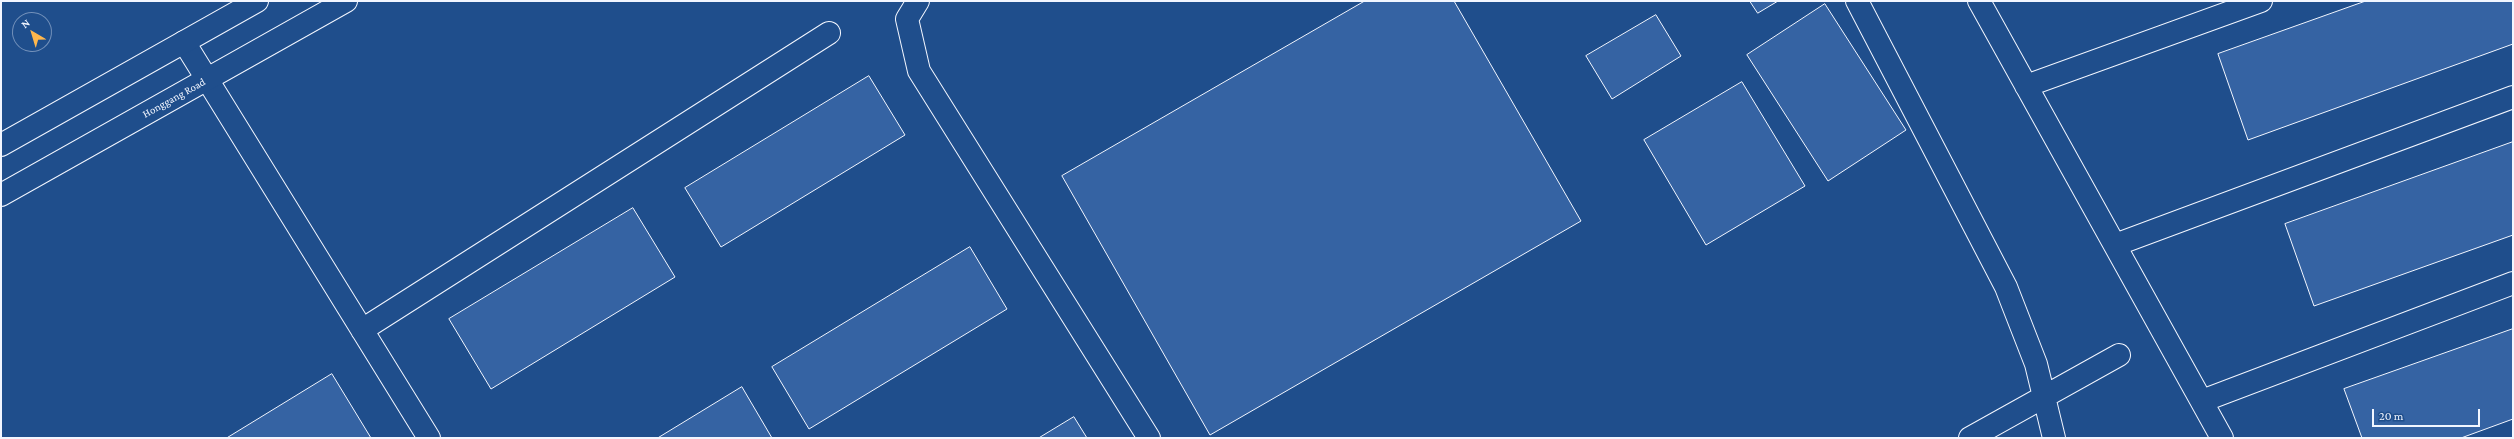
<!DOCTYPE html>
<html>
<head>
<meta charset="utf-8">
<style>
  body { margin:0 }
  #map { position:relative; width:2514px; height:439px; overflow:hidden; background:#1f4e8c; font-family:"Crimson Pro",serif }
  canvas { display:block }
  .frame { position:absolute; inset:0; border:2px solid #f2f6ff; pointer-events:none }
  .north { position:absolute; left:12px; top:12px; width:40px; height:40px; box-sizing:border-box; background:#1f4e8c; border:1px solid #7391ba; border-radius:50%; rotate:322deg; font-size:11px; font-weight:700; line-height:16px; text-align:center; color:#f2f6ff }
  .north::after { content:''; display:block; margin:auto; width:14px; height:18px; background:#ffb74d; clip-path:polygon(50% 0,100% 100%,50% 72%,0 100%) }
  .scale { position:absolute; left:2372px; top:409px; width:108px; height:18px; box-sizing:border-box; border:2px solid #f2f6ff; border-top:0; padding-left:5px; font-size:12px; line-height:14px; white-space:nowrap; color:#f2f6ff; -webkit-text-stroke:3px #1f4e8c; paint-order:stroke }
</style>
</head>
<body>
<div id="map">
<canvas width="2514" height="439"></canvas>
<div class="frame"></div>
<div class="north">N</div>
<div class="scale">20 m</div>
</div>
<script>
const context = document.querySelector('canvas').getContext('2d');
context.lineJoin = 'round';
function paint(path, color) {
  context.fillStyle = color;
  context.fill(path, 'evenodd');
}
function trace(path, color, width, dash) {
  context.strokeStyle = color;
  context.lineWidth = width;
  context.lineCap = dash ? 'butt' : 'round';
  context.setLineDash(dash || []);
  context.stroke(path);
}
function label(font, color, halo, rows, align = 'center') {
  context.font = font + ' "Crimson Pro",serif';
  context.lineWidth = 3;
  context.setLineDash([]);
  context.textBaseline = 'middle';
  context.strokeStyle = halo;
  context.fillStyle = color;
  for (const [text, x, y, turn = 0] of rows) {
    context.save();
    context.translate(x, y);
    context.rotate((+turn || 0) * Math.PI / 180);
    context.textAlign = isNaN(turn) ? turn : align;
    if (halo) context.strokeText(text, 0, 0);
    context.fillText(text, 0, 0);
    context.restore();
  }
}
const building = new Path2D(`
  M1365 1H1454L1581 221 1210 435 1062 176Z
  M1750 1H1778L1758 13Z
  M2366 1H2513V44L2248 140 2218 54Z
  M1825 4 1906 130 1828 181 1747 55Z
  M1656 15 1681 56 1612 99 1586 56Z
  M869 76 905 135 721 247 685 188Z
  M1742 82 1805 186 1706 245 1644 140Z
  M2513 142V235L2314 306 2285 224Z
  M633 208 675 277 491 389 449 319Z
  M970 247 1007 309 809 429 772 367Z
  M2513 329V419L2461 438H2362L2344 389Z
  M332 374 371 438H227Z
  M742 387 772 438H658Z
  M1074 417 1087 438H1039Z`);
paint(building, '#3563a3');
trace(building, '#f2f6ff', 1);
const minor = new Path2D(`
  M918 1 907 19 919 71 1149 438
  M1857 1 2006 287 2036 364 2054 438
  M1979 1 2222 438
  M184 42 429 438
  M2026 86 2261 1
  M2115 245 2513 97
  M362 330 829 33
  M2202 401 2513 283
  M1970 438 2119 355`);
const highway = new Path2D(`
  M1 145 257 1
  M1 195 346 1`);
trace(minor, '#f2f6ff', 24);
trace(highway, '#f2f6ff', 24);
trace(minor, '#1f4e8c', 22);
trace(highway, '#1f4e8c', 22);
label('11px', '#f2f6ff', '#1f4e8c', [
  ["Honggang Road",174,98,-29]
]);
</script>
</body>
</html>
